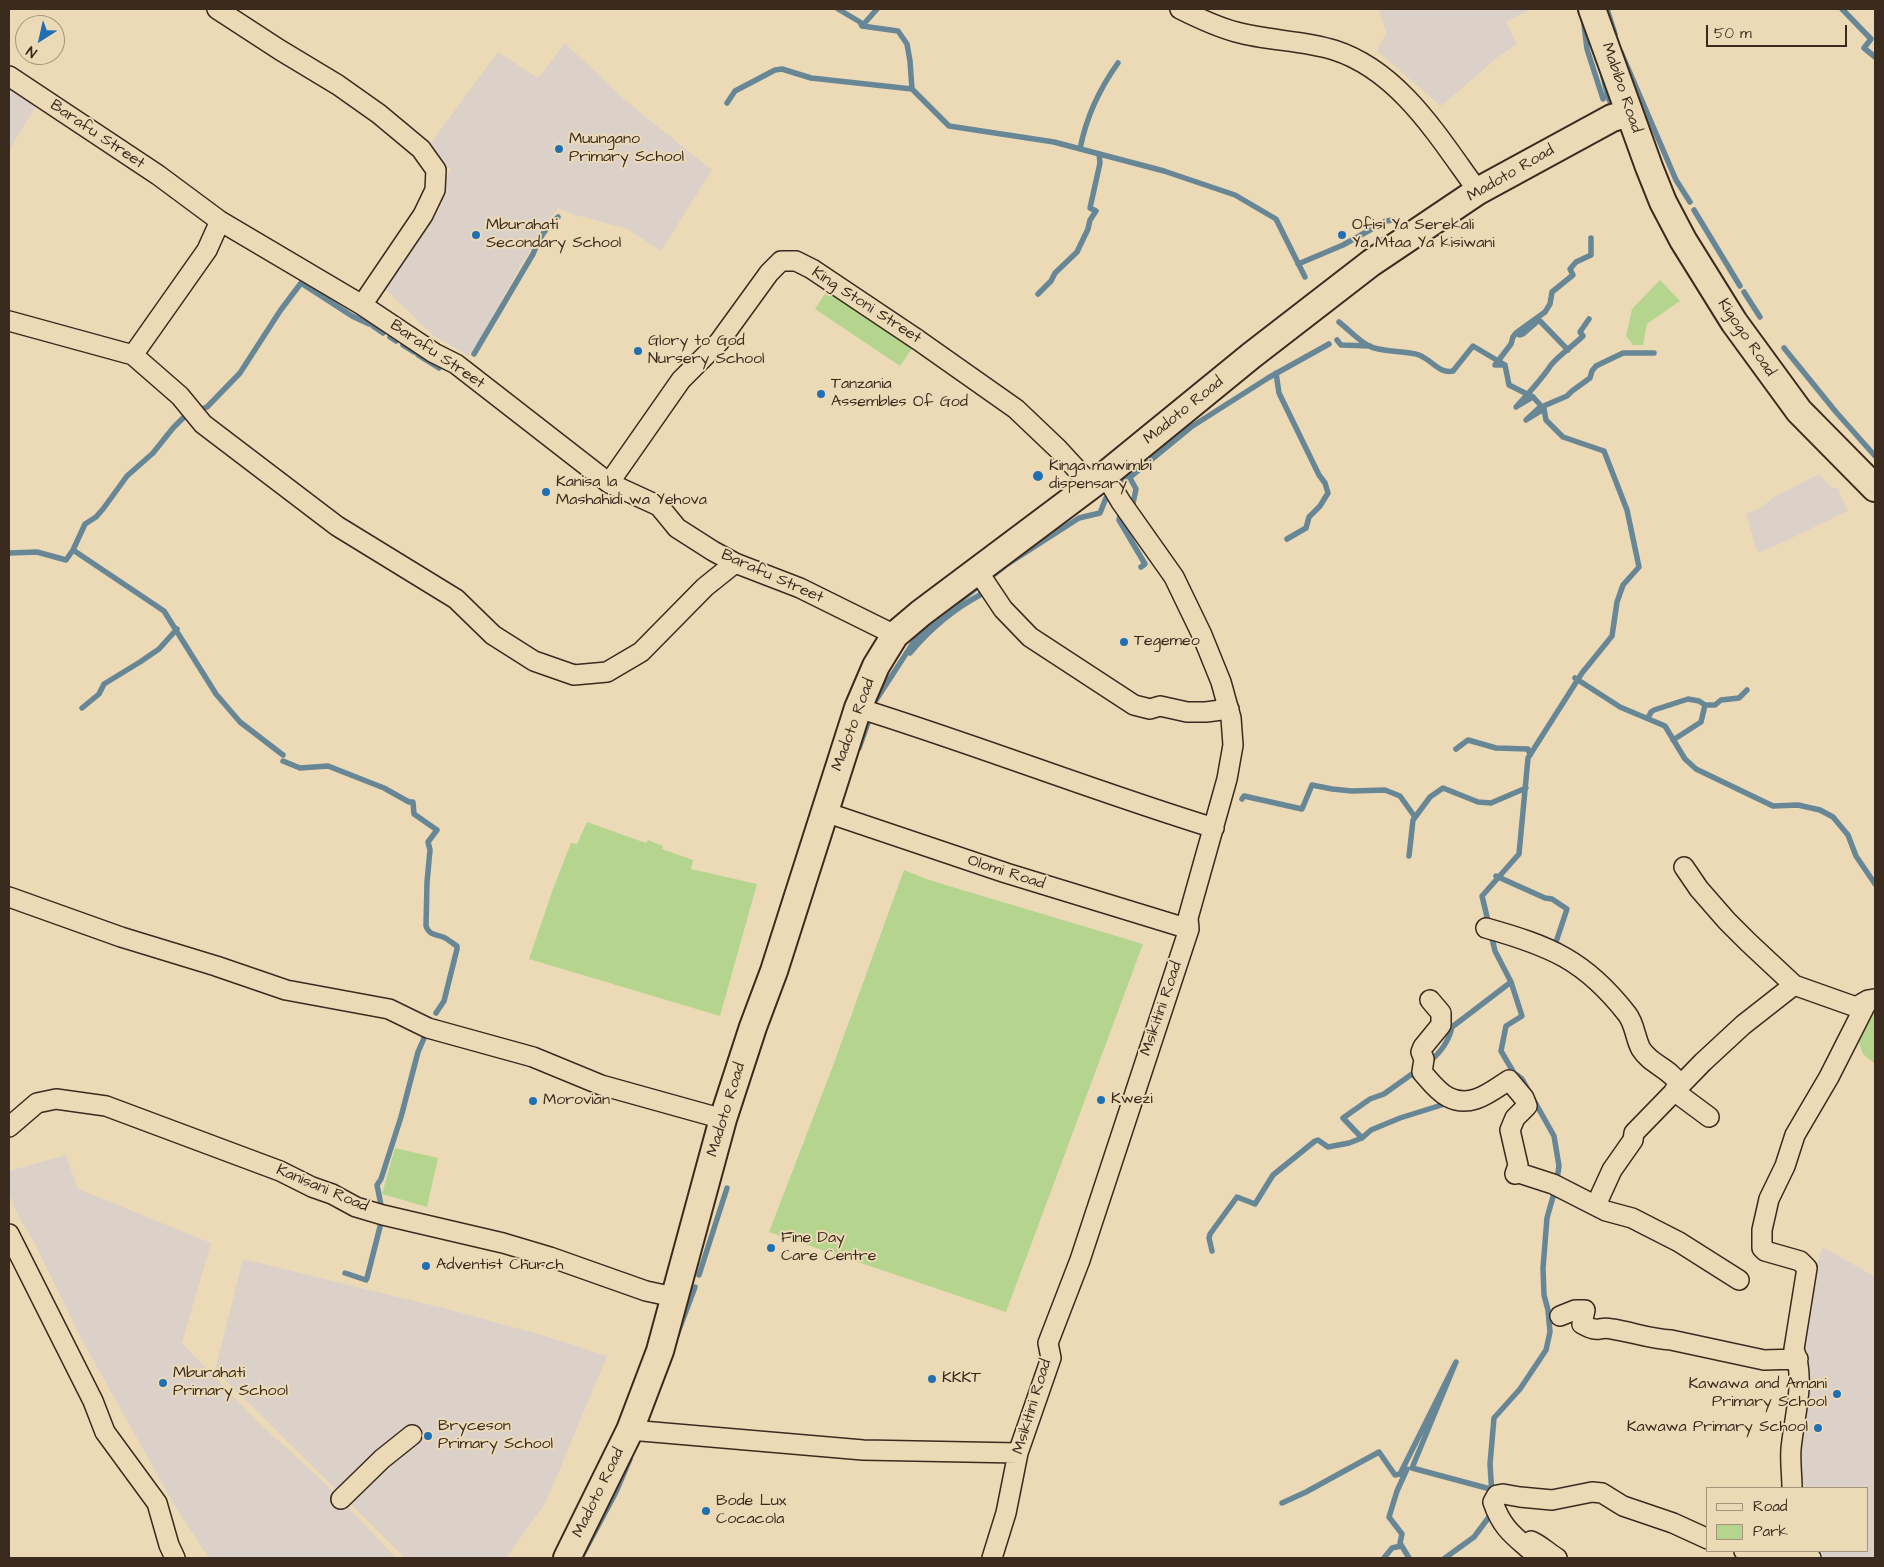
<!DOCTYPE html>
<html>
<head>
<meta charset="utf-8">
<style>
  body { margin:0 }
  #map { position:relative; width:1884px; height:1567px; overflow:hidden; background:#ecdab7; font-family:"Architects Daughter",sans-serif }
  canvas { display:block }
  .frame { position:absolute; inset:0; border:10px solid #3b2a1e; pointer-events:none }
  .legend { position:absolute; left:1706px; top:1487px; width:162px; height:65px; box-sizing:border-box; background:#ecdab7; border:1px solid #a5947a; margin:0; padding:6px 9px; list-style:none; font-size:15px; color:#3b2a1e }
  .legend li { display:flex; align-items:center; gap:10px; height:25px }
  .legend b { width:25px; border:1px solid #a5947a }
  .north { position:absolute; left:15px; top:15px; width:50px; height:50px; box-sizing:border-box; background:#ecdab7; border:1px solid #a5947a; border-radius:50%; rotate:215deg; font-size:14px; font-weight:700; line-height:20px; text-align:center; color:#3b2a1e }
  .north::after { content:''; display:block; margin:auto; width:18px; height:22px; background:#1f6fb2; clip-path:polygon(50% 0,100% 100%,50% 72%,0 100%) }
  .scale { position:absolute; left:1706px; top:25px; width:141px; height:22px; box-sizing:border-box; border:2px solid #3b2a1e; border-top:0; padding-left:6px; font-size:15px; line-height:18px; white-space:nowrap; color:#3b2a1e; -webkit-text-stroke:4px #ecdab7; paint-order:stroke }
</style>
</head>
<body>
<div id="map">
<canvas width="1884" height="1567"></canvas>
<div class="frame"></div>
<ul class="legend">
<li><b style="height:6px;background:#ecdab7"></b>Road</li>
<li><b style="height:14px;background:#b5d58f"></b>Park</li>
</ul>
<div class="north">N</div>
<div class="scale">50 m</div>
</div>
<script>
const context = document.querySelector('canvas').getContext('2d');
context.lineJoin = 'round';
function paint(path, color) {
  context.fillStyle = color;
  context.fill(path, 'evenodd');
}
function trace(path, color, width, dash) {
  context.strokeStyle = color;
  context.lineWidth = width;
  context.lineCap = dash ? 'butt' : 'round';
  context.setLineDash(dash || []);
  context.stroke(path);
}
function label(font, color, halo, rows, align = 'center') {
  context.font = font + ' "Architects Daughter",sans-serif';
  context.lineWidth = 4;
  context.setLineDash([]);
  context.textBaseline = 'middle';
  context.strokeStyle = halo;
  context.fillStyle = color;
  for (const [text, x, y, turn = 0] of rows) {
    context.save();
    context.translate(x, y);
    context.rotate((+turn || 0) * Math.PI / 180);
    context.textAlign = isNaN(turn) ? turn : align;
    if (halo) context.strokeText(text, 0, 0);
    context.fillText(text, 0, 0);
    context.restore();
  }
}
paint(new Path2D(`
  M1379 9H1531L1506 22 1517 44 1498 57 1441 106 1377 51 1386 33Z
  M565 43 625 100 712 170 661 251 627 229 569 213 558 208 522 263 480 339 468 356 433 335 383 287 451 169 439 161 430 144 498 52 538 78Z
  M9 76 40 99 11 147 9 155Z
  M1819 474 1832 488H1838L1840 491V494L1848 511 1779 544 1761 552 1757 551 1746 514 1760 508 1774 497Z
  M66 1155 78 1189 211 1243 182 1343 258 1422 327 1485 396 1558H209L176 1508 83 1342 34 1242 16 1212 9 1192V1171Z
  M1823 1247 1875 1277V1558H1809L1808 1551H1868V1488H1798L1797 1407 1810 1282Z
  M243 1259 451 1310 542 1335 607 1356 546 1502 506 1558H405L215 1370Z`), '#dcd1c8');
paint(new Path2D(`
  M1660 280 1680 301 1647 324 1643 345H1633L1626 336 1632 309Z
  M828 289 914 346 900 366 815 309Z
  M587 822 646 843 648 840 663 846 662 849 693 860 691 869 757 884 720 1016 529 959 553 889 571 843 577 844Z
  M904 870 929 880 1143 944 1006 1312 769 1232 831 1071Z
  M1875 1004V1064L1863 1054 1856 1034Z
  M395 1148 438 1158 427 1207 382 1194Z`), '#b5d58f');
trace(new Path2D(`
  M838 9 860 22 862 26 898 31 907 44 910 61 912 89 949 126 1054 142 1164 171 1235 195 1276 219 1305 277
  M1607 9 1615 34
  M1842 9 1871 39 1864 48 1875 57
  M1583 17 1587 49 1603 99
  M862 26 877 9
  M1621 52 1676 180 1690 202
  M1603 76 1608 97 1614 110
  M727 103 735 91 775 70 782 69 811 78 912 89
  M1080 149C1086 118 1100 88 1118 63
  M1694 210 1740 286
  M1298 264 1343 245 1386 221 1393 220
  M1744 292 1760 317
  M1038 294 1051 281 1055 273 1077 252 1088 229 1090 220 1096 211 1090 208 1100 163 1099 154
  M1339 322C1348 329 1359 341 1369 346 1383 353 1404 350 1419 355 1432 360 1439 374 1453 371L1473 346 1505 365 1509 385 1533 397 1544 409 1546 420 1563 437 1604 451 1627 510 1639 567 1623 585 1617 602 1612 636 1582 673 1528 758 1519 854 1482 896 1489 925
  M373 326 383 333
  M1516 333 1520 335 1523 334 1539 320 1568 350
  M390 337 396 341
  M1337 340 1341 345 1370 346
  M403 345 414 352
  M1784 348 1836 412 1875 456
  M474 354 533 254C538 240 546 227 558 217
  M418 355 439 368
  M1505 365H1495L1511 344 1513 337 1516 333 1545 312 1550 304 1552 292 1573 275 1570 269 1576 262 1591 255V238
  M1276 373 1279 393 1319 475 1325 483 1328 493 1320 506 1309 517 1306 528 1287 539
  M1533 397 1516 407C1528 394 1542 379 1551 365 1560 354 1573 346 1583 336L1580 332 1589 319
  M1544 409 1526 420 1539 408 1567 396 1572 391 1590 378 1592 371 1596 366 1623 353H1654
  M1130 478 1136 489 1132 508
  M1124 482 1191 427 1268 378 1329 344
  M1120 515 1119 520 1145 564 1141 567
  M73 550 164 611 216 694 240 722 283 755
  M9 553 37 552 66 560 73 550 85 524 96 517 103 509 127 476 153 453 173 428 187 414 207 407 240 373 280 311 301 283 352 316 369 324
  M910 653C929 630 954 609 980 595L983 586
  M1575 678 1620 707 1665 726 1685 759 1696 769 1773 806 1798 805 1820 810 1833 817 1848 835 1856 856 1875 884
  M876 700 913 643 944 613 1006 565 1079 518 1100 513 1106 498
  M82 708 99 694 104 684 140 662 159 649 177 629
  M1648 718 1651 712 1654 710 1688 699 1699 701 1705 705H1715L1721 700 1739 698 1747 690
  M1673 740 1701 722 1705 705
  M859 748 870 717
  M1456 749 1468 740 1496 748 1528 749 1530 755
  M283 761 300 768 328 766 384 788 409 802H413L414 814 437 830 428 842 430 850 427 882 426 926C429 935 435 934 443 937 448 939 452 943 457 946V949L444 1001 436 1013
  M1242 799 1244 796 1302 809 1312 785 1332 789 1352 791 1385 790 1400 796 1415 817
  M1409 856 1413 820 1430 797 1443 788 1478 802 1491 803 1526 788 1525 789
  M1496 876 1545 898 1552 899 1567 909 1556 942
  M1491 934 1495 951 1511 982 1522 1016 1506 1026 1501 1051 1514 1073 1522 1079 1554 1136 1559 1166 1556 1186 1547 1218 1543 1268 1544 1295 1548 1310 1550 1332 1546 1350 1520 1389 1494 1418 1490 1464 1492 1495
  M1428 1063C1439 1054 1449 1041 1452 1027L1511 982
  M1362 1138 1343 1118 1370 1099 1384 1094 1412 1074 1419 1080
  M1212 1251 1209 1238 1210 1234 1237 1197 1255 1204 1273 1175 1315 1141 1318 1140 1328 1147 1349 1143 1362 1138 1371 1130 1400 1118 1448 1103
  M345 1273 366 1280 367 1278 383 1215 377 1185 381 1179 401 1117 418 1052 425 1036
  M699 1275 727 1188
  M677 1335 695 1287
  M1407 1469 1397 1491 1389 1517 1402 1534 1400 1543 1409 1558
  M1282 1503 1306 1492 1379 1452 1395 1475 1400 1474 1456 1362 1412 1468 1494 1490
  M581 1558 616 1492 630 1459
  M1384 1558 1392 1548 1401 1546
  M1445 1558 1474 1537 1492 1513 1493 1514`), '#688796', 5.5);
const minor = new Path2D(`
  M217 9 280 50 338 85 379 114 421 149 436 170 435 190 423 215 362 305
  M1180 9C1198 18 1217 27 1236 32 1268 41 1302 40 1334 50 1400 71 1439 138 1478 191
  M9 76 158 175 220 221 362 305 434 353 456 364 609 483 659 506 677 528 713 551 735 563 800 588 895 635
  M9 321 133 355 180 396 203 424 337 526 456 599 493 635 534 661 574 675 607 672 641 652 705 587 735 563
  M133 355 207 250 220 221
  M609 483 681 380 719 342 769 273 781 261H796L812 269 918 340 1016 409 1058 449 1092 486
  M977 570 1003 609 1030 637 1134 705 1150 709 1160 706 1187 712H1206L1229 709
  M858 708C977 745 1094 791 1214 828
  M825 812 1006 873 1189 929
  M1684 867 1699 889 1727 921 1748 942 1794 985 1856 1007 1868 1000 1874 999
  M9 897 121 937 216 966 286 990 389 1009 428 1028 533 1057 601 1085 723 1119
  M1486 928C1550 946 1585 960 1627 1014 1635 1024 1635 1038 1641 1049 1651 1065 1670 1068 1680 1085
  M1430 1000 1441 1013V1025L1423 1047 1421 1052 1424 1059 1422 1072C1429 1080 1438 1092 1448 1097 1471 1109 1490 1092 1509 1080L1524 1098 1527 1106 1515 1118 1510 1130 1518 1165 1515 1174 1519 1173 1553 1184 1606 1211 1632 1218 1679 1242 1739 1280
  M1674 1091 1709 1117
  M9 1127 37 1103 56 1099 106 1106 280 1171 312 1187 332 1194 356 1207 383 1215 503 1243 550 1257 646 1291 674 1297
  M1596 1205 1612 1170 1633 1140 1634 1133 1703 1062 1743 1025 1794 985
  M9 1234 93 1401 105 1432 157 1503 169 1545 175 1558
  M1560 1316 1575 1310H1585L1582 1324C1600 1334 1597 1326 1612 1329 1632 1332 1650 1339 1671 1340L1764 1360 1798 1359
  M630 1430 863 1450 1018 1453
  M1792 1488C1792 1475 1790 1462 1791 1449 1794 1416 1806 1381 1794 1349L1807 1268 1800 1261 1765 1251 1762 1248V1230L1769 1199 1785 1166 1795 1135 1829 1077 1868 1000
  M341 1499 382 1459 412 1435
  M1531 1541C1541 1545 1548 1553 1557 1558
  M1744 1551 1785 1556 1798 1551 1800 1557 1811 1558
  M992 1558 1006 1513 1018 1453 1051 1358 1048 1343 1080 1260 1189 929 1188 918 1227 779 1233 745 1231 718 1221 682 1202 635 1174 577 1121 502 1105 475
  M1539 1558C1518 1538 1503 1532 1493 1502L1497 1495 1503 1494 1520 1497 1552 1500 1592 1492 1602 1493 1623 1506 1673 1523 1708 1539`);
const secondary = new Path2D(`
  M1592 9 1649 167 1663 202 1683 240 1734 322 1799 411 1875 488
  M567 1558 630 1430 660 1351 723 1119 753 1027 774 971 858 708 876 666 895 635 921 613 1105 475 1252 355 1371 263 1478 191 1612 118 1629 113`);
trace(minor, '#3b2a1e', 22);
trace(secondary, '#3b2a1e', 30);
trace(minor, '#ecdab7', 19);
trace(secondary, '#ecdab7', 26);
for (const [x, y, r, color] of [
  [559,149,5,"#1f6fb2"],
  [476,235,5,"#1f6fb2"],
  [1342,235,5,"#1f6fb2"],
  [638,351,5,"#1f6fb2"],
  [821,394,5,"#1f6fb2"],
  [1038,476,6,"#1f6fb2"],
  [546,492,5,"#1f6fb2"],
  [1124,642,5,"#1f6fb2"],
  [1101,1100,5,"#1f6fb2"],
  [533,1101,5,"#1f6fb2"],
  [771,1248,5,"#1f6fb2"],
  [426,1266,5,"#1f6fb2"],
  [932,1379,5,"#1f6fb2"],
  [163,1383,5,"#1f6fb2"],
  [1837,1394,5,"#1f6fb2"],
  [1818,1428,5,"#1f6fb2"],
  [428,1436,5,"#1f6fb2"],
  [706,1511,5,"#1f6fb2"]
]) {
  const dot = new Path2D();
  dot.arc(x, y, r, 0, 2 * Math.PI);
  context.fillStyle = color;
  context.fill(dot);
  trace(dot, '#ecdab7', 2);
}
label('16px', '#3b2a1e', '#ecdab7', [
  ["Mabibo Road",1621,88,71],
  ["Barafu Street",97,135,34],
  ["Madoto Road",1511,174,-30],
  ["King Stoni Street",866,306,33],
  ["Kigogo Road",1746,338,56],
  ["Barafu Street",437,355,34],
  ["Madoto Road",1184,411,-39],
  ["Barafu Street",772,577,24],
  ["Madoto Road",854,725,-70],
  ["Olomi Road",1006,873,18],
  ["Msikitini Road",1162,1009,-71],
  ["Madoto Road",727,1110,-73],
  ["Kanisani Road",322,1189,23],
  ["Msikitini Road",1033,1407,-73],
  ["Madoto Road",599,1493,-64]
]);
label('16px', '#3b2a1e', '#ecdab7', [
  ["Muungano",569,140],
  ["Primary School",569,158],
  ["Mburahati",486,226],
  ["Secondary School",486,244],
  ["Ofisi Ya Serekali",1352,226],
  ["Ya Mtaa Ya kisiwani",1352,244],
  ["Glory to God",648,342],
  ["Nursery School",648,360],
  ["Tanzania",831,385],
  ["Assembles Of God",831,403],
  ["Kinga mawimbi",1049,467],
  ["dispensary",1049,485],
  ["Kanisa la",556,483],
  ["Mashahidi wa Yehova",556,501],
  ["Tegemeo",1134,642],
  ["Kwezi",1111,1100],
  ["Morovian",543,1101],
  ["Fine Day",781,1239],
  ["Care Centre",781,1257],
  ["Adventist Church",436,1266],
  ["Mburahati",173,1374],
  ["Primary School",173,1392],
  ["KKKT",942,1379],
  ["Kawawa and Amani",1827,1385,"right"],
  ["Primary School",1827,1403,"right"],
  ["Bryceson",438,1427],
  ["Primary School",438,1445],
  ["Kawawa Primary School",1808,1428,"right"],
  ["Bode Lux",716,1502],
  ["Cocacola",716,1520]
], 'left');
</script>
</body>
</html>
